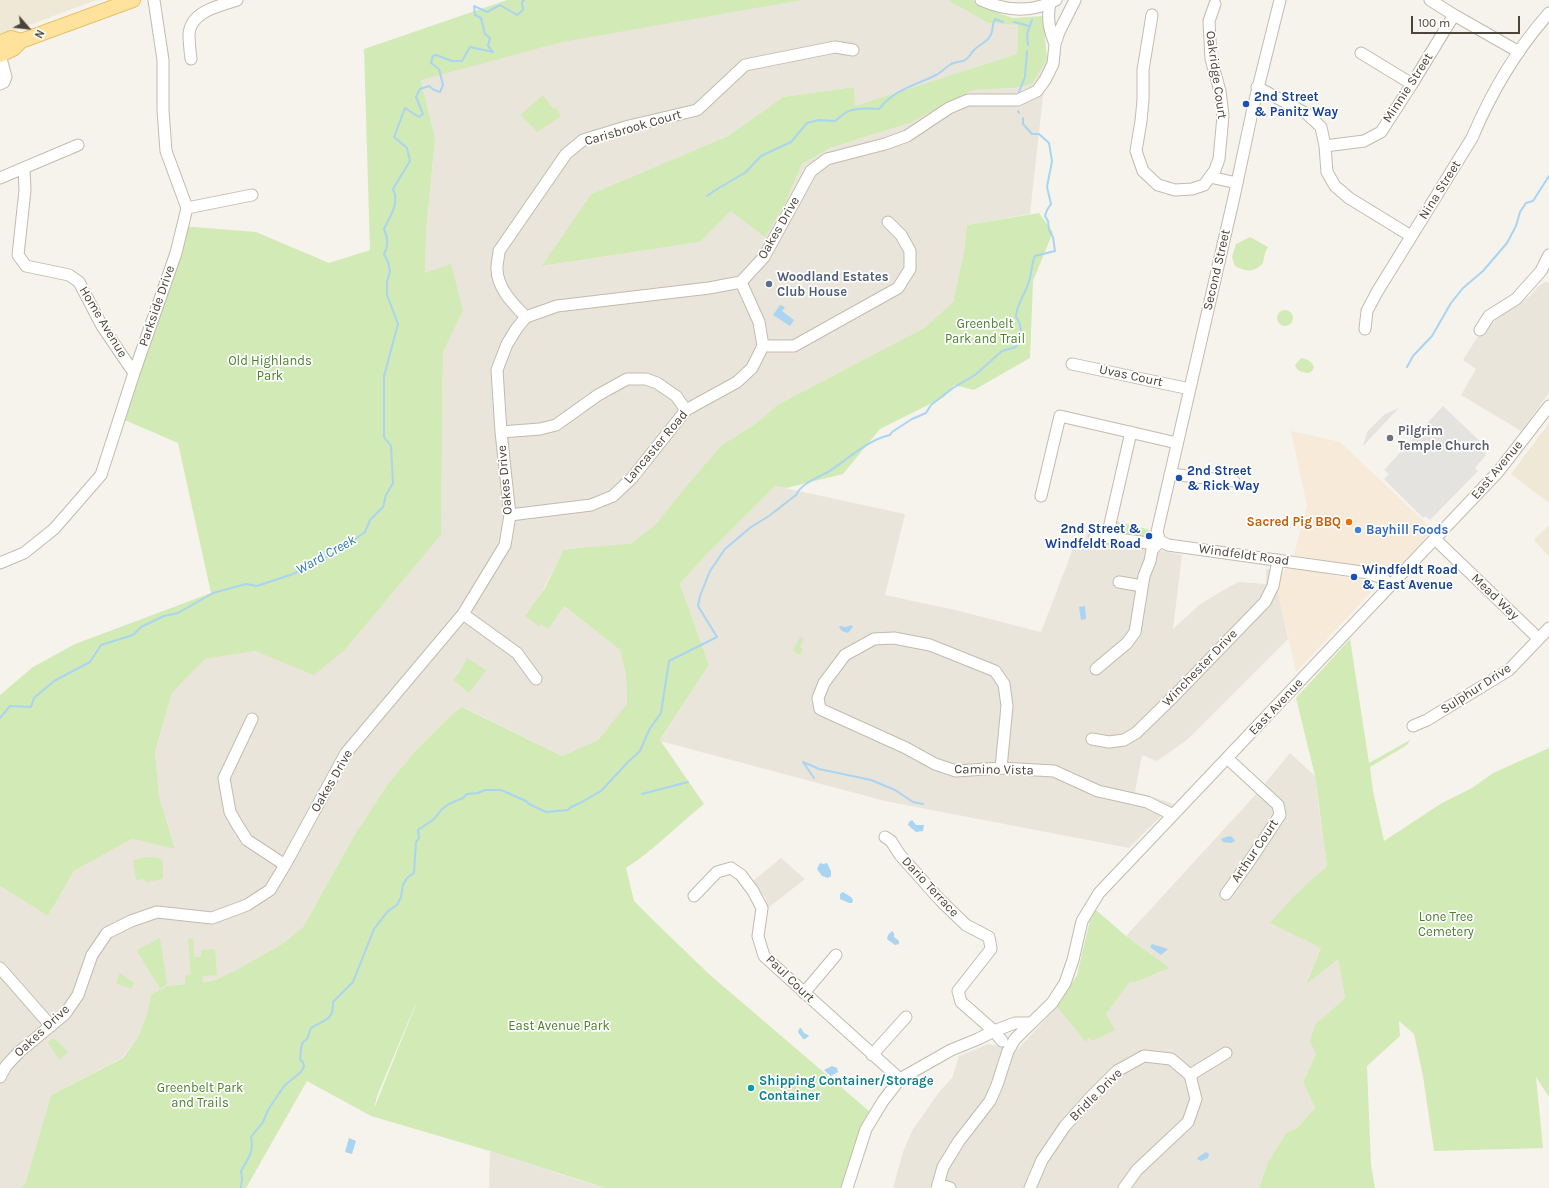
<!DOCTYPE html>
<html>
<head>
<meta charset="utf-8">
<style>
  body { margin:0 }
  #map { position:relative; width:1549px; height:1188px; overflow:hidden; background:#f6f3ec; font-family:Karla,sans-serif }
  canvas { display:block }
  .north { position:absolute; left:8px; top:8px; width:40px; height:40px; -webkit-text-stroke:3px #fff; paint-order:stroke; rotate:118deg; font-size:11px; font-weight:700; line-height:16px; text-align:center; color:#4b4439 }
  .north::after { content:''; display:block; margin:auto; width:14px; height:18px; background:#4b4439; clip-path:polygon(50% 0,100% 100%,50% 72%,0 100%) }
  .scale { position:absolute; left:1411px; top:16px; width:109px; height:18px; box-sizing:border-box; border:2px solid #4b4439; border-top:0; padding-left:5px; font-size:12px; line-height:14px; white-space:nowrap; color:#4b4439; -webkit-text-stroke:3px #fff; paint-order:stroke }
</style>
</head>
<body>
<div id="map">
<canvas width="1549" height="1188"></canvas>
<div class="north">N</div>
<div class="scale">100 m</div>
</div>
<script>
const context = document.querySelector('canvas').getContext('2d');
context.lineJoin = 'round';
function paint(path, color) {
  context.fillStyle = color;
  context.fill(path, 'evenodd');
}
function trace(path, color, width, dash) {
  context.strokeStyle = color;
  context.lineWidth = width;
  context.lineCap = dash ? 'butt' : 'round';
  context.setLineDash(dash || []);
  context.stroke(path);
}
function label(font, color, halo, rows, align = 'center') {
  context.font = font + ' Karla,sans-serif';
  context.lineWidth = 3.5;
  context.setLineDash([]);
  context.textBaseline = 'middle';
  context.strokeStyle = halo;
  context.fillStyle = color;
  for (const [text, x, y, turn = 0] of rows) {
    context.save();
    context.translate(x, y);
    context.rotate((+turn || 0) * Math.PI / 180);
    context.textAlign = isNaN(turn) ? turn : align;
    if (halo) context.strokeText(text, 0, 0);
    context.fillText(text, 0, 0);
    context.restore();
  }
}
paint(new Path2D(`
  M803 0H949L951 2 988 23 1018 24 1017 54 855 107 854 87 783 97 728 136 591 194 543 266 700 242 731 211 785 204 802 164 830 148 910 123 973 90 1015 88 1032 84 1047 59 1030 214 967 225 964 251 953 302 924 328 777 405 758 422 722 445 687 485 655 525 631 545 585 547 563 550 543 590 620 650 626 675 627 705 598 740 562 756 463 707 450 716 416 750 387 785 354 836 303 927 282 944 236 970 215 980 167 986 151 994 147 1014 138 1037 122 1058 51 1095 25 1184 20 1188H0V886L48 916 74 871 132 839 175 849 159 796 155 752 172 693 205 659 255 651 314 674 344 651 441 535 443 352 463 311 425 273 426 233 435 138 421 79 564 41Z
  M1545 282 1549 283V393L1521 431 1461 395 1476 369 1463 360 1485 325 1488 327 1496 319 1530 296 1539 286Z
  M775 486 905 514 885 595 955 610 1041 632 1074 546 1083 548 1088 530 1146 540 1145 547 1182 555 1173 629 1199 605 1220 592 1238 582 1266 584V569L1283 572 1277 588 1288 639 1187 740 1157 761 1142 755 1135 792 1169 802 1174 805 1155 822 1129 848 885 801 660 741 709 665 680 584 703 558Z
  M1290 753 1315 776 1318 802 1327 866 1298 892 1321 948 1306 983 1338 959 1345 998 1316 1025V1054L1303 1082 1315 1108 1297 1128 1286 1133 1268 1162 1259 1188H893L903 1152 912 1131 939 1092 952 1078 959 1056 988 1044 1018 1049 1057 1007 1086 1041 1130 982H1136L1170 968 1126 936 1258 792Z
  M781 858 805 879 768 908 766 899 753 881Z
  M490 1151 578 1180 605 1188H489Z`), '#eae5da');
paint(new Path2D(`
  M1291 431 1340 442 1433 530 1395 571 1294 555 1307 505Z
  M1289 566 1331 575 1370 581 1373 586V590L1296 672 1277 588 1283 572Z`), '#f7ead8');
paint(new Path2D(`
  M0 0H96L0 36Z
  M1549 423V503L1511 474Z
  M1549 525V557L1534 540Z`), '#efe8d6');
paint(new Path2D(`
  M507 0H803L562 42 421 80 435 138 426 233 425 273 451 264 463 311 443 352 441 535 344 651 314 675 255 651 205 659 172 693 155 752 159 796 175 849 132 839 74 871 48 916 0 886V695L33 667 75 644 211 593 178 443 120 418 181 226 256 232 329 263 370 250 364 49Z
  M949 0H973L979 6 1013 18 1043 16 1047 59 1032 84 1015 88 973 90 910 123 830 148 802 164 785 204 765 237 731 211 700 242 542 266 591 194 728 136 783 97 854 87 855 106 1017 54 1018 25 988 23 951 2Z
  M543 95 553 109 555 107 561 116 537 132 520 115Z
  M1039 213 1053 232 1033 281 1030 358 974 390 954 385 944 397 880 429 843 474 786 488 775 486 703 558 680 584 709 665 660 740 704 804C678 825 655 849 626 868L634 901 656 923 710 975 869 1111 862 1124 842 1188H605L490 1151 371 1116 307 1081 246 1188H20L25 1184 51 1095 123 1058 138 1037 147 1014 151 994 167 986 185 984V976L191 974 188 939H193L194 957H201V950L215 949 217 975 202 976 203 982 215 980 236 970 282 944 303 927 354 836 387 785 416 750 450 716 462 707 562 756 598 740 627 704 626 675 620 650 564 606 548 629 541 624 539 627 525 616 544 590 563 550 585 547 631 544 655 525 687 485 722 445 758 422 777 405 924 328 953 302 964 251 967 225ZM416 1003V1004L374 1109 377 1096Z
  M1250 237 1268 247 1265 253 1263 263C1254 273 1246 272 1235 266L1232 257 1236 244Z
  M1277 318a8 8 0 1 1 16 0a8 8 0 1 1-16 0Z
  M1301 358C1307 359 1312 361 1314 367L1312 371 1309 373C1302 372 1297 372 1295 365Z
  M1115 521 1150 530 1149 538 1118 534C1113 531 1114 526 1115 521Z
  M800 637 804 639 800 647 803 649 800 655 793 651Z
  M1350 639 1369 763 1410 740 1407 745 1370 767 1373 791 1384 841 1442 803 1472 788 1493 773 1549 748V1097L1536 1077 1543 1148 1434 1151 1423 1076 1414 1034 1399 1021 1400 1036 1367 1066 1371 1165 1375 1188H1259L1268 1162 1286 1133 1297 1128 1315 1108 1303 1082 1316 1054 1310 1041 1315 1025 1345 998 1338 959 1306 984 1321 948 1270 923 1298 892 1327 866 1315 776 1296 698Z
  M467 658 486 670 469 693 453 680 461 670Z
  M146 857 158 858 163 861V879L146 882 145 879 136 880 133 860Z
  M1096 910 1126 936 1170 968 1136 982H1130L1106 1014 1115 1030 1092 1041 1089 1037 1086 1042 1057 1007 1077 975 1090 920Z
  M160 938 167 984 165 986 160 988 144 963 137 950Z
  M120 973 134 983 131 989 116 983Z
  M54 1038 68 1052 59 1060 48 1042Z`), '#d2eab5');
paint(new Path2D(`
  M1443 406 1484 445 1486 455 1475 468 1478 471 1430 520 1425 516 1423 518 1384 479 1389 474 1384 470Z
  M1399 408 1396 411 1363 446 1367 432 1385 414Z`), '#e5e3e0');
paint(new Path2D(`
  M780 305 785 307 782 311 794 320 790 326 773 315Z
  M1085 606 1086 619 1081 620 1079 607Z
  M851 625 853 627 848 633 842 631 839 627 840 626 846 627Z
  M912 820 916 825H924L923 831 916 832 908 825 909 822Z
  M1230 836 1233 838 1235 841 1231 843 1223 842 1221 839 1223 838Z
  M820 863 823 864 827 863 831 871V876L828 878 822 876 817 869Z
  M843 892 851 897 853 900 852 903H849L840 899V894Z
  M892 931 894 933V937L899 941V944L895 945 887 939 888 935Z
  M1152 944 1168 949 1167 950 1161 955 1150 947Z
  M801 1028 804 1033 808 1035 809 1036 805 1039H803L798 1032 799 1029Z
  M832 1066 837 1068 838 1072 831 1076 824 1070Z
  M349 1138 356 1141 352 1154 345 1152Z
  M1206 1152 1209 1154 1208 1158 1201 1161 1197 1159 1198 1157Z`), '#a9d4f2');
trace(new Path2D(`
  M1014 22 1029 26
  M1028 45 1027 34 1032 20
  M1019 92 1025 77 1027 51
  M1018 111 1019 113
  M707 196 714 191 746 172 761 156 791 142 807 123 819 120 835 121C838 119 841 116 845 113 852 108 871 108 879 109 895 89 914 86 936 75 942 72 946 67 951 64 955 62 959 62 963 61 969 59 970 54 974 50 978 46 984 43 988 39 995 31 991 25 995 19L1003 22
  M1407 367 1413 356 1432 336 1451 303 1463 288 1483 271 1507 243 1516 226 1520 212 1526 203 1533 201 1549 176
  M0 718 10 706 31 707 34 698 54 681 90 662 101 645 133 635 141 627 164 616 178 613 213 593 246 584 257 586 293 574 342 549 365 532 370 520 383 507 386 495 393 483 391 446 384 437V376L398 324 387 295V282L390 271 388 262 384 254C389 246 388 238 384 229 390 216 400 203 393 189L410 161 407 148 394 137 405 108 419 117 423 114 416 97 420 89 429 86 434 90 440 92 443 85 439 69 431 63 433 56 436 55 452 61H462L470 47 493 52 488 46 490 38 485 34 481 18 475 15 474 6 487 12 500 5 517 15 523 10 522 2 524 0
  M814 778 803 762 819 769 871 780 895 790 913 802 923 804
  M642 794 688 782
  M241 1188 242 1179 241 1171C248 1158 254 1153 251 1137L263 1122 268 1110 284 1086 301 1072 304 1067 303 1062 300 1060 301 1048 303 1042 307 1039 311 1028C323 1020 334 1021 333 1002L353 982 374 929 388 911 397 905 401 897 403 885 407 878 414 873 416 842 419 838 418 830 434 819 442 809 449 804 463 798 467 794 478 793 485 790H501L526 801 529 804 546 812 568 810 571 807 580 803 601 791 627 763 640 751 649 730 661 713 669 661 717 637 698 606 700 596 710 571 725 549 751 527 769 516 796 495C802 483 817 478 828 472 847 460 867 440 890 435L892 432 912 419 926 413 931 405 953 388 975 375 1002 351 1016 347C1021 337 1023 326 1016 317 1017 301 1025 296 1029 281 1032 273 1031 265 1035 256L1055 251 1053 237 1049 230 1048 221 1045 216 1047 210 1051 204 1047 187 1052 161 1049 143 1039 134H1032L1023 124V118`), '#a9d4f2', 2);
const minor = new Path2D(`
  M981 0C1006 11 1032 13 1056 0
  M1430 0 1454 15 1519 52
  M1050 3C1047 19 1049 29 1055 44
  M1152 15 1143 70V100L1141 121 1136 151 1143 171 1158 185 1175 190 1192 189 1204 185 1215 170 1219 159 1223 116 1220 91 1211 59 1209 21 1215 4
  M1361 53 1412 84
  M0 55 6 77 4 82 0 84
  M191 59C190 51 189 42 189 34 191 11 219 6 237 0
  M1257 87 1307 114 1321 127 1325 146 1327 172 1335 186 1349 198 1411 236
  M1325 146 1364 141 1381 132 1412 84 1454 15
  M24 169 25 190 18 255 26 266 69 275 79 282 102 326 134 373
  M1210 177 1237 183
  M0 178 78 145
  M187 208 252 195
  M526 317C513 304 496 287 497 267 497 262 499 256 499 251L566 154 583 140 629 126 697 110 745 65 835 47 853 50
  M1365 329 1367 311 1377 292 1472 138C1491 93 1517 49 1549 13
  M1480 330 1489 316 1516 299 1541 271 1549 255
  M763 346H794L898 288 910 269V251L901 235 888 222
  M1072 364 1190 389
  M501 432 540 429 556 425 598 395 627 379H646L657 383 676 396 686 410
  M1170 474 1234 481
  M1041 496 1060 416 1177 443
  M510 515 591 505 613 496 632 478 686 410 737 382 752 368 763 346 759 322 741 282
  M1095 536 1148 543 1160 541 1168 545 1369 573 1384 579 1390 586
  M1107 537 1131 432
  M1435 539 1538 638
  M1160 541 1157 532 1234 197 1253 108 1280 0
  M0 563 24 553 54 529 101 475 134 373 176 253 187 208 166 151 163 110V60L154 0
  M1119 582 1142 586
  M463 614 517 653 536 679
  M1096 669 1127 643 1135 632 1144 576 1150 561 1152 550 1160 541
  M252 719 224 778 230 812 238 826 247 840 285 865
  M1413 726 1427 720 1509 670 1549 628
  M1092 739 1109 742 1124 740 1136 733 1175 695 1265 602 1273 586 1278 560
  M1001 768 1007 706 1004 684 995 671 930 645 894 638 874 639 845 655 824 683 818 698 820 709 906 748 935 764 956 771 1001 768 1054 771 1098 791 1147 802 1173 815
  M885 837 891 841 900 855 941 901 966 925 989 937 991 949 958 991 961 1002 994 1031 1002 1041
  M1226 894 1251 859 1280 815 1278 805 1227 758
  M694 896 717 872 731 868 741 875 753 891 762 908 758 936 764 956 900 1079
  M0 968 51 1026
  M804 993 836 955
  M872 1055 906 1017
  M1190 1075 1226 1053
  M0 1077 6 1066 19 1052 65 1014 78 995 92 955 107 933 131 921 157 912 212 918 247 905 270 890 285 865 346 753 463 614 505 545 510 515 501 432 497 370 507 344 517 328 526 317 557 306 709 288 741 282 764 257 811 171 827 159 885 144 907 136 949 108 968 100H1018L1037 91 1045 80 1053 64 1055 44 1059 32 1075 0
  M938 1184 950 1188
  M847 1188 866 1129 883 1101 900 1079 951 1050 978 1039 994 1031 1015 1023H1031
  M937 1188 943 1167 959 1141 990 1101 997 1085 1008 1051 1015 1039 1052 1003 1065 983 1073 960 1082 921 1099 893 1498 472 1549 406
  M1030 1188 1042 1160 1065 1126 1091 1097 1117 1071 1144 1056 1171 1059 1190 1075
  M1124 1188 1137 1170 1188 1122 1196 1099 1190 1075`);
const major = new Path2D(`
  M0 43 11 38 21 41
  M0 55 13 49 21 41 133 0`);
trace(minor, '#c2bbae', 13);
trace(major, '#e6c16a', 16);
trace(minor, '#fff', 11);
trace(major, '#ffe39c', 14);
for (const [x, y, r, color] of [
  [1246,104,4,"#1a4fb4"],
  [769,284,4,"#5c6f8a"],
  [1390,438,4,"#6b7280"],
  [1179,478,4,"#1a4fb4"],
  [1349,522,4,"#e8710a"],
  [1358,530,4,"#3f7fe0"],
  [1149,536,4,"#1a4fb4"],
  [1354,577,4,"#1a4fb4"],
  [751,1088,4,"#0f9aa8"]
]) {
  const dot = new Path2D();
  dot.arc(x, y, r, 0, 2 * Math.PI);
  context.fillStyle = color;
  context.fill(dot);
  trace(dot, '#fff', 1.5);
}
label('13px', '#4b4439', '#fff', [
  ["Oakridge Court",1216,75,82],
  ["Minnie Street",1408,88,-57],
  ["Carisbrook Court",633,128,-16],
  ["Nina Street",1440,190,-58],
  ["Oakes Drive",779,228,-60],
  ["Second Street",1217,270,-77],
  ["Parkside Drive",157,306,-71],
  ["Home Avenue",103,322,59],
  ["Uvas Court",1131,376,12],
  ["Lancaster Road",656,447,-50],
  ["East Avenue",1497,470,-50],
  ["Oakes Drive",505,480,-95],
  ["Windfeldt Road",1244,555,8],
  ["Mead Way",1495,597,44],
  ["Winchester Drive",1200,668,-46],
  ["Sulphur Drive",1476,689,-33],
  ["East Avenue",1276,707,-47],
  ["Camino Vista",994,770,1],
  ["Oakes Drive",332,781,-60],
  ["Arthur Court",1255,851,-56],
  ["Dario Terrace",930,887,47],
  ["Paul Court",790,979,44],
  ["Oakes Drive",42,1031,-43],
  ["Bridle Drive",1096,1095,-45]
]);
label('bold 13px', '#164399', '#fff', [
  ["2nd Street",1254,97],
  ["& Panitz Way",1254,112],
  ["2nd Street",1187,471],
  ["& Rick Way",1187,486],
  ["2nd Street &",1141,529,"right"],
  ["Windfeldt Road",1141,544,"right"],
  ["Windfeldt Road",1362,570],
  ["& East Avenue",1362,585]
], 'left');
label('bold 13px', '#4e5e75', '#fff', [
  ["Woodland Estates",777,277],
  ["Club House",777,292]
], 'left');
label('13px', '#4a7f2a', '#fff', [
  ["Greenbelt",985,324],
  ["Park and Trail",985,339],
  ["Old Highlands",270,361],
  ["Park",270,376],
  ["Lone Tree",1446,917],
  ["Cemetery",1446,932],
  ["East Avenue Park",559,1026],
  ["Greenbelt Park",200,1088],
  ["and Trails",200,1103]
]);
label('bold 13px', '#5b616d', '#fff', [
  ["Pilgrim",1398,431],
  ["Temple Church",1398,446]
], 'left');
label('bold 13px', '#c56008', '#fff', [
  ["Sacred Pig BBQ",1341,522]
], 'right');
label('bold 13px', '#366cbe', '#fff', [
  ["Bayhill Foods",1366,530]
], 'left');
label('bold 13px', '#0d838f', '#fff', [
  ["Shipping Container/Storage",759,1081],
  ["Container",759,1096]
], 'left');
label('italic 14px', '#2e7ab2', '#fff', [
  ["Ward Creek",326,555,-29]
]);
</script>
</body>
</html>
